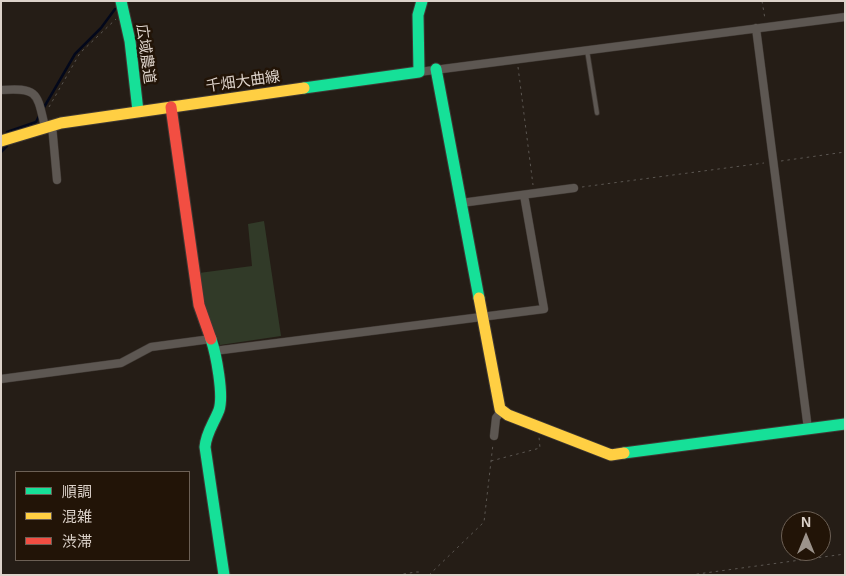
<!DOCTYPE html>
<html>
<head>
<meta charset="utf-8">
<style>
  body { margin:0 }
  #map { position:relative; width:846px; height:576px; overflow:hidden; background:#251d16; font-family:Arial,"Noto Sans JP",sans-serif }
  canvas { display:block }
  .frame { position:absolute; inset:0; border:2px solid #dcd2ca; pointer-events:none }
  .legend { position:absolute; left:15px; top:471px; width:175px; height:90px; box-sizing:border-box; background:#221407; border:1px solid #6c6055; margin:0; padding:6px 9px; list-style:none; font-size:15px; color:#dcd2ca }
  .legend li { display:flex; align-items:center; gap:10px; height:25px }
  .legend b { width:25px; border:1px solid #6c6055 }
  .north { position:absolute; left:781px; top:511px; width:50px; height:50px; box-sizing:border-box; background:#221407; border:1px solid #6c6055; border-radius:50%; rotate:0deg; font-size:14px; font-weight:700; line-height:20px; text-align:center; color:#dcd2ca }
  .north::after { content:''; display:block; margin:auto; width:18px; height:22px; background:#9c938b; clip-path:polygon(50% 0,100% 100%,50% 72%,0 100%) }
</style>
</head>
<body>
<div id="map">
<canvas width="846" height="576"></canvas>
<div class="frame"></div>
<ul class="legend">
<li><b style="height:6px;background:#16e098"></b>順調</li>
<li><b style="height:6px;background:#ffcf43"></b>混雑</li>
<li><b style="height:6px;background:#f24e42"></b>渋滞</li>
</ul>
<div class="north">N</div>
</div>
<script>
const context = document.querySelector('canvas').getContext('2d');
context.lineJoin = 'round';
function paint(path, color) {
  context.fillStyle = color;
  context.fill(path, 'evenodd');
}
function trace(path, color, width, dash) {
  context.strokeStyle = color;
  context.lineWidth = width;
  context.lineCap = dash ? 'butt' : 'round';
  context.setLineDash(dash || []);
  context.stroke(path);
}
function label(font, color, halo, rows, align = 'center') {
  context.font = font + ' Arial,"Noto Sans JP",sans-serif';
  context.lineWidth = 5;
  context.setLineDash([]);
  context.textBaseline = 'middle';
  context.strokeStyle = halo;
  context.fillStyle = color;
  for (const [text, x, y, turn = 0] of rows) {
    context.save();
    context.translate(x, y);
    context.rotate((+turn || 0) * Math.PI / 180);
    context.textAlign = isNaN(turn) ? turn : align;
    if (halo) context.strokeText(text, 0, 0);
    context.fillText(text, 0, 0);
    context.restore();
  }
}
paint(new Path2D(`
  M264 221 281 336 220 345 204 306 199 273 252 266 248 224Z`), '#313a28');
trace(new Path2D(`
  M43 109 75 54 101 28 115 9
  M7 132 36 122 39 116
  M1 152 7 146`), '#03081b', 2.5);
const lane = new Path2D(`
  M587 50 597 113`);
const street = new Path2D(`
  M756 28 808 429
  M419 72 845 17
  M1 90C39 87 37 94 45 127
  M52 125 57 180
  M461 203 574 188
  M214 351 544 309 524 195
  M1 379 121 363 151 347 211 339
  M494 436 496 418 502 410`);
const fast = new Path2D(`
  M121 1 130 41 138 111
  M436 69 479 298
  M304 88 419 72 418 15 422 1
  M211 339C216 354 224 395 219 410 214 423 206 433 205 447L224 575
  M624 453 845 424`);
const slow = new Path2D(`
  M1 141 61 123 304 88
  M479 298 500 409 508 415 611 455 624 453`);
const jam = new Path2D(`
  M171 107 199 305 211 339`);
trace(lane, '#3f3833', 5.5);
trace(street, '#3f3833', 9);
trace(fast, '#3f3833', 13);
trace(slow, '#3f3833', 13);
trace(jam, '#3f3833', 13);
trace(new Path2D(`
  M762 1 765 19
  M518 67 533 185
  M49 107 80 53 116 19
  M781 161 845 152
  M582 187 764 163
  M491 461 540 448 539 437
  M397 575 416 572H419L421 575
  M429 575 484 522 493 444
  M690 575 845 554`), '#5c5752', 1, [2.5, 4]);
trace(lane, '#5d5752', 4);
trace(street, '#5d5752', 8);
trace(fast, '#16e098', 11);
trace(slow, '#ffcf43', 11);
trace(jam, '#f24e42', 11);
label('15px', '#dcd2ca', '#221407', [
  ["広域農道",145,54,82],
  ["千畑大曲線",243,82,-8]
]);
</script>
</body>
</html>
